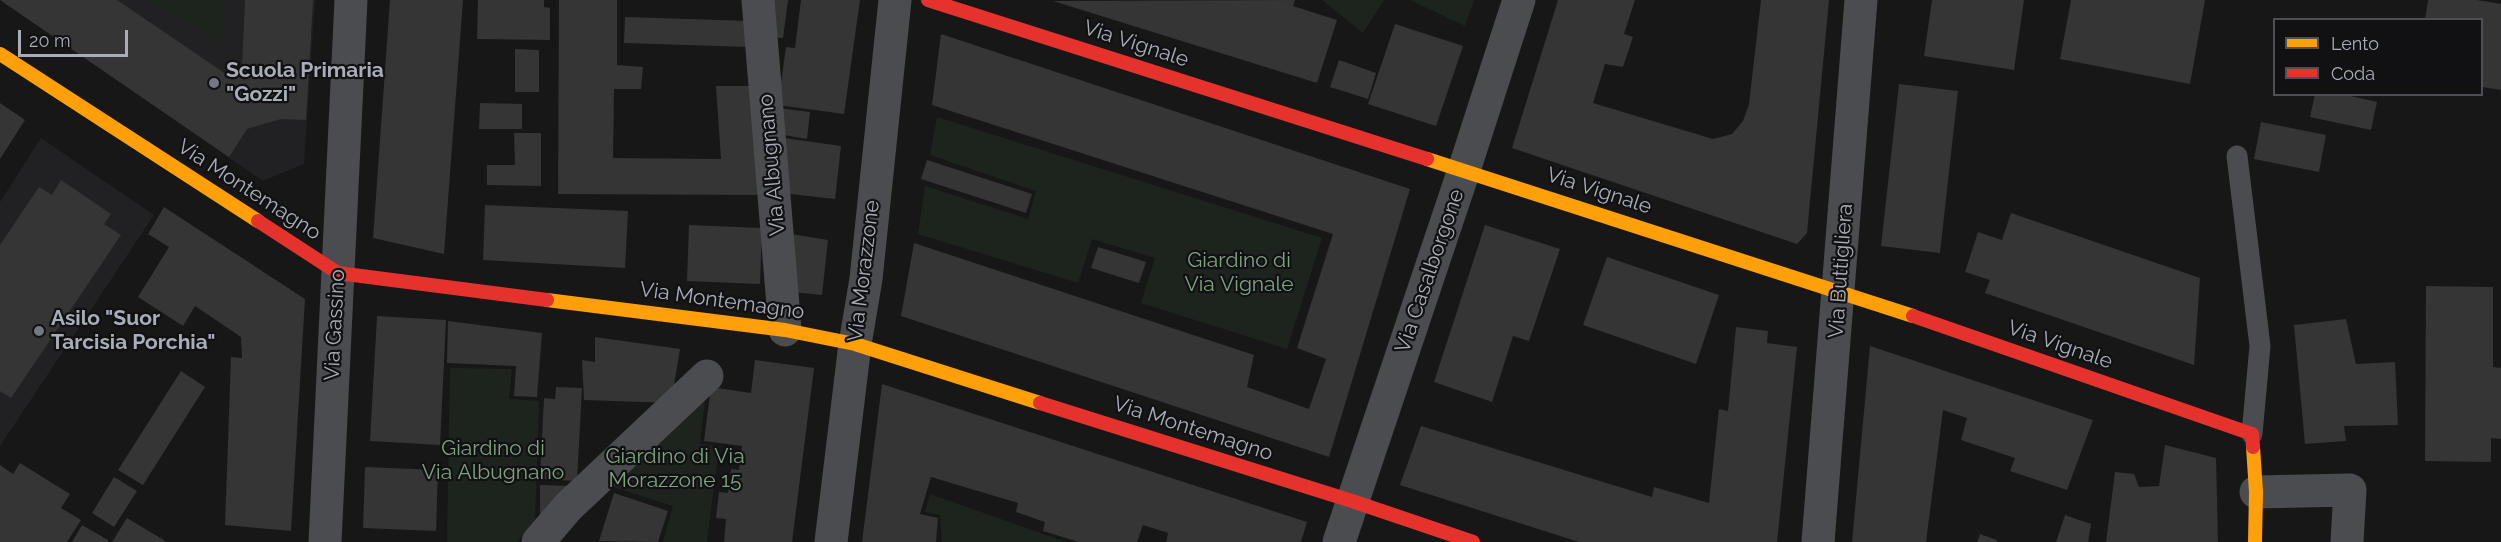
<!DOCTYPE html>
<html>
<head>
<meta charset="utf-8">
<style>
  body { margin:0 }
  #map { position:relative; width:2501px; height:542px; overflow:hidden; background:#171717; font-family:Raleway,sans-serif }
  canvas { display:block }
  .legend { position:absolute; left:2273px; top:18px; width:210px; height:78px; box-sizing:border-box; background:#111113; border:2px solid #4d4f55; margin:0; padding:8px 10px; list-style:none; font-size:18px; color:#a8adb8 }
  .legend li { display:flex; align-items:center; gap:12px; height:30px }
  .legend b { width:30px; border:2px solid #4d4f55 }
  .scale { position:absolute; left:18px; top:30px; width:110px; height:27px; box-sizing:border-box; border:3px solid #a8adb8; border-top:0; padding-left:8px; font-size:18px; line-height:21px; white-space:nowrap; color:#a8adb8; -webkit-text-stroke:4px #111113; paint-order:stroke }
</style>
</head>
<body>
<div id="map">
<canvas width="2501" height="542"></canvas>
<ul class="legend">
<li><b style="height:8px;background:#ff9f0a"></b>Lento</li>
<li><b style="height:8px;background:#e5322d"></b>Coda</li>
</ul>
<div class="scale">20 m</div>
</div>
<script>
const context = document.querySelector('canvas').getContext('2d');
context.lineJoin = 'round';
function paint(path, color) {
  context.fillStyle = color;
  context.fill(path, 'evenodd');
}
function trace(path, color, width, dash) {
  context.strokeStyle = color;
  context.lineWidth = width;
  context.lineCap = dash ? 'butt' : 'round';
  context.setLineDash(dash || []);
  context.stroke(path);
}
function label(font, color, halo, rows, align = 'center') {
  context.font = font + ' Raleway,sans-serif';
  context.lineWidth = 4.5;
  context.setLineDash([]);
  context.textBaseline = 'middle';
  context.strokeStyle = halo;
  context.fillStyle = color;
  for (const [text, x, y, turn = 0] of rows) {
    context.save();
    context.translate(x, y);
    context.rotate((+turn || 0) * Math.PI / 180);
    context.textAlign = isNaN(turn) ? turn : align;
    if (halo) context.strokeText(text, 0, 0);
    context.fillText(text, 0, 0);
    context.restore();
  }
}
paint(new Path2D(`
  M0 0H315L304 164 263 181Z
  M41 138 154 215 0 446V202Z`), '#212123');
paint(new Path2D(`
  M150 0H226L225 46Z
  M1322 0H1384L1363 33Z
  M1410 0H1474L1465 26Z
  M937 117 1322 238 1287 349 1141 303 1155 258 1092 239 1078 283 918 234 925 186 1028 219 1036 191 930 155Z
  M450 368 512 369 509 399 539 401 535 521 517 542H447Z
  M705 400 700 444 719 446 707 542H663L673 506 610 486Z
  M930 494 1066 542H942L940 515 925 512Z`), '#1d241e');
paint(new Path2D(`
  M0 0H117L229 76 242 69 245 0H313L306 120 281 119 247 129 229 157Z
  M390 0H463L444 254 373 238Z
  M478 0H544V7L550 8V40L477 39Z
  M559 0H617V65L643 67 641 89H614L613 158 721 159 716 86H757L765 195 558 194Z
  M767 0H788L783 38 769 37Z
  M801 0H860L844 114 778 105 786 47 795 48Z
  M1295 0 1293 6 1337 20 1317 83 1053 1Z
  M1558 0H1635L1624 34 1633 37 1623 67 1605 64 1593 103 1713 139 1732 134 1743 121 1749 104 1761 0H1829L1807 233 1797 244 1512 148Z
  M1932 0H2024L2014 70 1924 56Z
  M2071 0H2205L2190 84 2060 59Z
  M2428 0H2477L2501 4V90L2482 87V20H2425Z
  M625 17 751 21 750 47 624 43Z
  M1395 24 1463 46 1436 126 1368 104Z
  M941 34 1410 189 1329 457 901 316 914 243 1254 355 1247 387 1309 409 1326 359 1297 348 1333 234 932 105Z
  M515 49 539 50V92H515Z
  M1339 60 1376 73 1368 99 1330 87Z
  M1899 84 1958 91 1940 253 1881 246Z
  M2315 94H2342L2377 102 2371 130 2310 117Z
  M0 103 25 120 0 159Z
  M480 103 522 104V129H479Z
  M778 108 810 112 807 139 778 134Z
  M2261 122 2326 135 2319 172 2254 159Z
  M514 133H541V186L487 185V165H515Z
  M777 137 841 146 835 199 782 193Z
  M927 160 1032 194 1026 213 921 179Z
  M61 180 111 214 104 224 121 235 11 398 0 391V245L39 187 52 195Z
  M485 205 628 211 625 268 483 260Z
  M164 207 305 299 291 531 225 525 231 357 242 358 241 337 195 306 183 326 138 297 169 247 148 234Z
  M2011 213 2200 278 2194 365 1985 293 1990 280 1965 272 1978 232 2002 240Z
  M689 225 762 228 760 284 687 281Z
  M1485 225 1560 249 1529 341 1513 336 1492 402 1434 382Z
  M791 234 828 240 822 295 793 292Z
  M1098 247 1146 262 1139 283 1091 268Z
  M1607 257 1719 295 1696 364 1583 325Z
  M2426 286 2493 287V367L2501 368V439L2491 438V462L2425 461Z
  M377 316 446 320 440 445 370 441Z
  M2346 319 2356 364 2395 362 2398 425 2344 426 2346 441 2305 444 2294 325Z
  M448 321 542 333 537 397 514 396 516 366 447 363Z
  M1736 327 1768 331 1767 343 1797 347 1777 542H1579L1400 485 1421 426 1652 497 1654 487 1709 503 1719 409 1728 411Z
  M595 337 680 349 671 403 584 400 582 360 595 362Z
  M1870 346 2093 420 2067 490 2010 471 2015 458 1961 440 1967 418 1943 410 1926 542H1852Z
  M755 360 814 368 792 542H724L726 519 716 518 719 492 728 493 731 469 739 470 742 446 704 441 711 387 751 393Z
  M181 371 205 387 143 485 118 470Z
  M882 384 1307 522 1301 542H1166L1168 533 1143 525 1137 542H1079L1043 531 1045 522 1016 512 1018 503 931 477 920 514 938 518 936 542H862Z
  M556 387 582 388 577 481 540 479 544 398 555 399Z
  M2165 445 2216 458 2218 542H2106L2115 472 2134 474 2139 487 2159 486Z
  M20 463 70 494 61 508 81 520 67 542H0V465L13 474Z
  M365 467 438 470 436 531 363 528Z
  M114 477 137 491 114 527 92 513Z
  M540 485 573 486 540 515Z
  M614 493 668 511 658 542 599 541Z
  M2065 515 2091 524 2088 542H2056Z
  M127 518 167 542H112Z
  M82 525 108 540V542H72Z
  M1980 534 1997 540V542H1977Z`), '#353536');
trace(new Path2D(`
  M2237 156 2260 346 2252 434`), '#4b4c50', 21);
trace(new Path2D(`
  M758 0 785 330
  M2256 492 2350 490 2347 542
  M325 542 351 0
  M538 542 568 507 707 376
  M831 542 855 344 866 279 895 0
  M1339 542 1464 170 1519 0
  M1818 542 1861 0`), '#4b4c50', 33);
trace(new Path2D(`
  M0 54 258 221
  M1427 159 1913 316
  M547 300 785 330 855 344 1040 403
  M2253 447 2256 492 2255 542`), '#ff9f0a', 14);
trace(new Path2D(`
  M928 0 1427 159
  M258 221 338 273 547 300
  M1913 316 2252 434 2253 447
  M1040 403 1352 501 1473 542`), '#e5322d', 14);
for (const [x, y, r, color] of [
  [214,83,6,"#757880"],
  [39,331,6,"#757880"]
]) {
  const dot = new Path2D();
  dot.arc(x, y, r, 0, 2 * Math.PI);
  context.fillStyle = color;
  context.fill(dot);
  trace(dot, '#111113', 2);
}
label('21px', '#a8adb8', '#111113', [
  ["Via Vignale",1136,44,18],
  ["Via Albugnano",772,165,-95],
  ["Via Montemagno",249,190,33],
  ["Via Vignale",1599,191,18],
  ["Via Morazzone",864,271,-83],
  ["Via Casalborgone",1430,271,-71],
  ["Via Buttigliera",1841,271,-86],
  ["Via Montemagno",722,301,8],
  ["Via Gassino",335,325,-87],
  ["Via Vignale",2060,345,19],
  ["Via Montemagno",1193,429,18]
]);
label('bold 21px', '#a8adb8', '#111113', [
  ["Scuola Primaria",226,71],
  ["\"Gozzi\"",226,95],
  ["Asilo \"Suor",51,319],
  ["Tarcisia Porchia\"",51,343]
], 'left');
label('21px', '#7fa381', '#111113', [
  ["Giardino di",1239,261],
  ["Via Vignale",1239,285],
  ["Giardino di",493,449],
  ["Via Albugnano",493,473],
  ["Giardino di Via",675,457],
  ["Morazzone 15",675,481]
]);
</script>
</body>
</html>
